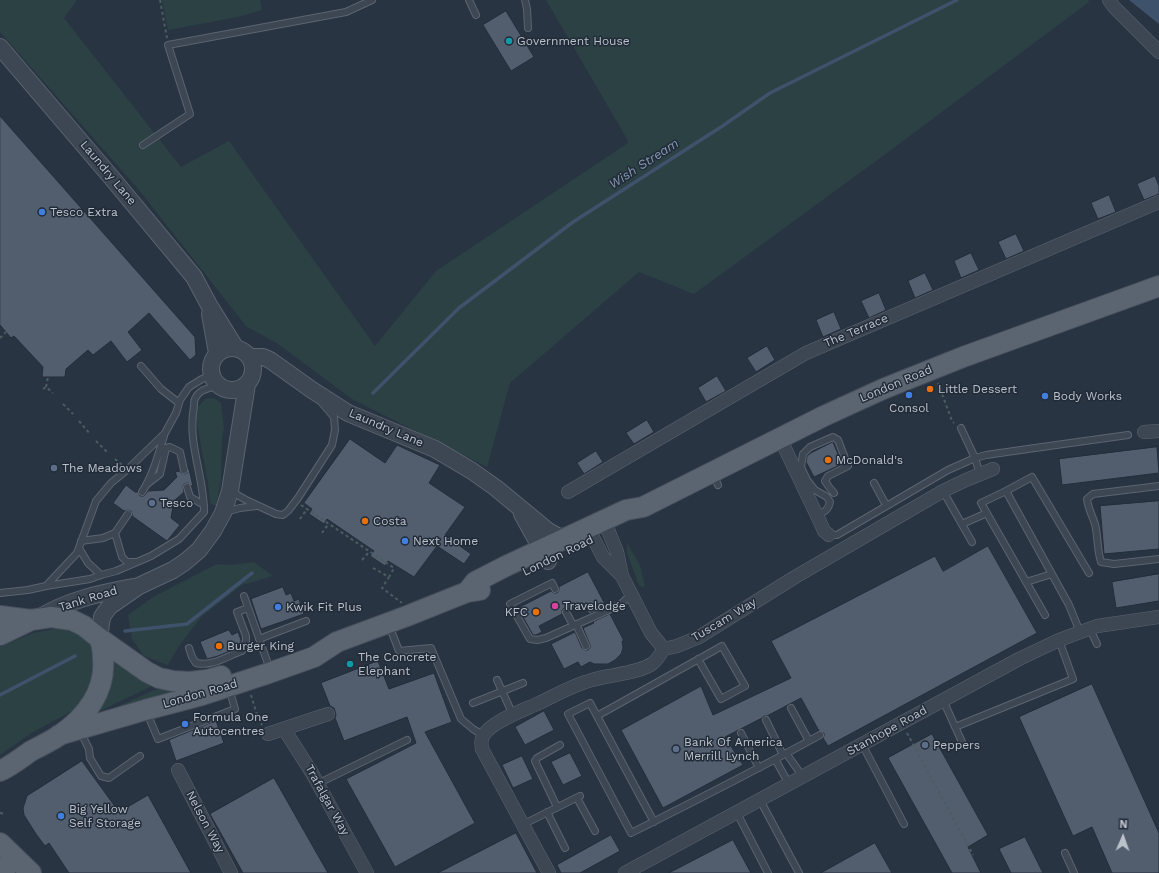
<!DOCTYPE html>
<html>
<head>
<meta charset="utf-8">
<style>
  body { margin:0 }
  #map { position:relative; width:1159px; height:873px; overflow:hidden; background:#293443; font-family:"Work Sans",sans-serif }
  canvas { display:block }
  .north { position:absolute; left:1103px; top:817px; width:40px; height:40px; -webkit-text-stroke:3px #222b38; paint-order:stroke; rotate:2deg; font-size:11px; font-weight:700; line-height:16px; text-align:center; color:#bac2cc }
  .north::after { content:''; display:block; margin:auto; width:14px; height:18px; background:#bac2cc; clip-path:polygon(50% 0,100% 100%,50% 72%,0 100%) }
</style>
</head>
<body>
<div id="map">
<canvas width="1159" height="873"></canvas>
<div class="north">N</div>
</div>
<script>
const context = document.querySelector('canvas').getContext('2d');
context.lineJoin = 'round';
function paint(path, color) {
  context.fillStyle = color;
  context.fill(path, 'evenodd');
}
function trace(path, color, width, dash) {
  context.strokeStyle = color;
  context.lineWidth = width;
  context.lineCap = dash ? 'butt' : 'round';
  context.setLineDash(dash || []);
  context.stroke(path);
}
function label(font, color, halo, rows, align = 'center') {
  context.font = font + ' "Work Sans",sans-serif';
  context.lineWidth = 3;
  context.setLineDash([]);
  context.textBaseline = 'middle';
  context.strokeStyle = halo;
  context.fillStyle = color;
  for (const [text, x, y, turn = 0] of rows) {
    context.save();
    context.translate(x, y);
    context.rotate((+turn || 0) * Math.PI / 180);
    context.textAlign = isNaN(turn) ? turn : align;
    if (halo) context.strokeText(text, 0, 0);
    context.fillText(text, 0, 0);
    context.restore();
  }
}
paint(new Path2D(`
  M0 0H77L64 18 181 167 229 141 375 346 436 271 628 143 627 139 546 0H1088L1089 2 887 153 694 294 639 272 510 383 487 467 352 399 278 344 246 326 139 190 0 32Z
  M162 0H260L262 10 238 17 168 30Z
  M214 398 221 403 224 428 222 437 221 480 216 506 210 503 208 483 196 419 198 407 205 399Z
  M627 543 640 565 645 586 641 587 638 583 627 553Z
  M254 562 273 576 242 585 202 616 179 646 168 665 144 656 132 639 128 615 153 597 217 564 230 565Z
  M54 629H63L76 632 85 638 93 649 96 671 87 696 74 710 33 732 0 755V647L33 633Z
  M113 659 127 671 151 684 150 687 102 710 98 707C106 691 114 678 113 659Z
  M161 687 189 689 112 711V709L154 690 161 689Z`), '#2b4144');
paint(new Path2D(`
  M1129 0H1159V24Z`), '#3f526b');
trace(new Path2D(`
  M373 393 459 308 573 222 721 127 770 93 957 0
  M125 631 187 624 252 573
  M0 695 75 656`), '#3f526b', 3.5);
const building = new Path2D(`
  M506 11 534 57 511 71 483 25Z
  M0 116 195 337 196 355 190 360 149 313 128 332 142 350 127 362 111 341 93 355 88 350 66 369 65 377H42L43 367 14 336 11 338 0 325Z
  M1155 176 1159 186V194L1144 200 1137 184Z
  M1109 195 1116 212 1098 219 1091 203Z
  M1016 234 1024 251 1006 259 998 242Z
  M971 253 979 270 961 278 954 261Z
  M925 273 933 290 915 298 908 281Z
  M879 293 886 310 869 318 861 301Z
  M834 312 841 329 823 337 816 320Z
  M767 346 775 360 756 372 747 358Z
  M717 376 726 391 706 402 698 388Z
  M647 420 654 432 634 444 626 433Z
  M350 439 385 463 397 445 440 465 429 483 465 507 445 535 471 554 464 564 437 546 414 577 388 561 385 566 370 556 374 551 327 519 324 524 309 514 312 509 304 503Z
  M833 442 842 464 814 477 806 462 807 456 811 453Z
  M1157 447 1159 473 1062 485 1059 459Z
  M596 451 603 462 584 474 577 463Z
  M188 469H189L193 486H191L188 483 184 484 183 486 184 492 174 501 171 518 180 525 167 541 132 516V514L131 511 128 510 124 511 113 503 126 485 135 492H138L140 496H144L148 491 164 490 177 477 175 472 180 471 181 473 185 474 187 473Z
  M1159 501V549L1104 554 1100 506Z
  M988 546 1037 633 828 746 823 738 824 736V733L819 731 801 698 767 716H764L762 718 725 737 743 765 663 808 621 730 701 686 713 715 791 678 771 641 935 556 943 571Z
  M588 572 606 606 589 614 583 603 570 610 568 608H564L562 610V614L539 626 542 632 536 635H533L518 608 551 591 554 593H557L559 590V587Z
  M1159 574V601L1116 608 1112 582Z
  M283 587 286 595 291 593 294 601 299 599 304 614 261 629 251 599Z
  M610 614 624 641H622L623 648 621 654 615 660 608 664H594L590 662 581 667 578 662 564 669 551 644 575 632 582 648 585 650H588L590 648V645L583 628 594 623 593 622Z
  M229 630 232 635 238 632 241 640V643L236 645 237 648 218 656 207 659 200 642Z
  M378 661 389 689 434 673 452 722 425 732 475 823 395 867 346 779 416 743 407 717 344 741 335 718 336 715 335 711 334 708 330 706 321 683Z
  M1092 684 1159 833V873H1112L1092 827 1073 836 1019 717Z
  M544 711 554 730 525 745 515 727Z
  M216 721 224 743 176 761 169 740Z
  M932 734 988 835 968 847 981 873H952L888 758Z
  M570 753 582 776 563 785 551 762Z
  M522 756 533 779 513 788 502 765Z
  M82 761 119 812 148 795 191 873H69L49 843 45 846 36 834 24 815 23 808 27 796Z
  M274 778 328 873H243L210 814Z
  M516 833 537 873H438Z
  M611 835 620 851 580 873H561L557 865Z
  M1025 837 1043 873H1011L999 849Z
  M733 840 751 873H669Z
  M875 843 892 873H821Z`);
paint(building, '#525d6e');
trace(building, '#242d3a', 1);
const service = new Path2D(`
  M469 0 476 15
  M525 0 527 9 528 28
  M143 145 190 114 168 45 346 12 372 0
  M141 366 161 389 179 403
  M961 428 975 458 980 474
  M713 474 718 485
  M874 483 886 505
  M146 485 160 474 166 448 170 447 180 452 184 470
  M1159 486 1093 494 1087 499C1088 508 1092 515 1095 524 1098 536 1097 550 1101 562L1114 564 1159 559
  M187 487 190 497 204 505
  M943 491 972 542
  M1006 491 1069 605 1080 632
  M142 492C153 475 158 455 164 436
  M232 492 248 501 276 514 283 515 288 511 298 498 332 445 335 430 334 417 322 403
  M226 512 240 508 256 506
  M816 515C824 512 828 511 830 502L827 497 815 490 807 480 801 467 803 454 810 447 833 437 838 440 848 466 828 476 825 481 829 487 834 493
  M962 524 987 513
  M115 533 122 557 127 562H135
  M829 535H837L948 470 975 458 986 455 1049 446 1128 435
  M81 541 103 538 115 533 128 514
  M79 548 88 563 101 575
  M1026 582 1052 574
  M46 586 77 553 96 501 111 483 127 470 165 433 176 413 180 400 189 387 202 379 212 375
  M555 589 552 583 510 604 530 639 537 640 546 638 613 608 622 603 631 594
  M0 593 28 590 46 586 90 579 101 575 116 571 151 556 179 539 204 512C204 475 187 444 194 406 194 404 194 399 196 397 200 389 211 387 220 386
  M244 596 267 661
  M566 612 573 625
  M1045 615 981 503 1006 491 1032 477 1089 573
  M576 624 586 646
  M389 625 399 651 431 648 461 719 473 729 483 735
  M1090 629 1097 644
  M259 639 306 621
  M189 648 192 657 196 663C212 667 227 656 242 651L246 641V636L237 612 248 608
  M497 680 513 715
  M943 700 962 742
  M473 703 523 683
  M791 708 809 741
  M147 713 158 739 235 709 229 688
  M597 716 722 646 745 686 721 699 698 659
  M766 720 783 755
  M955 727 1073 679 1059 640
  M80 731 89 749 90 758 101 776 109 778 140 756
  M741 733 759 768
  M862 744 904 824
  M786 753 803 777
  M775 759 789 784
  M317 784 407 740
  M577 798 595 831
  M760 800 799 873
  M557 807 535 761 537 758 560 745
  M547 812 565 848
  M737 813 768 873
  M654 822 590 703 568 714 631 833C695 801 758 769 820 735
  M522 825 580 796
  M1065 853 1074 873`);
const minor = new Path2D(`
  M1109 0 1114 7 1159 52
  M1144 432 1159 431
  M780 438 821 524 824 531 829 535
  M568 492 806 353 1159 202
  M604 520 617 552 622 576 651 633 664 649
  M588 528 603 557 622 576
  M284 729 312 773 367 873
  M268 734 328 714
  M178 770 231 873
  M549 873 482 749C481 742 481 737 486 732 496 720 524 710 539 703 556 695 573 685 592 680 608 675 641 673 653 663 657 660 661 653 664 649L677 646 699 637 795 577 943 491 966 480 993 469
  M625 873 1019 659 1059 640 1097 626 1159 617`);
const tertiary = new Path2D(`
  M0 47 111 177 194 277 209 305 235 347
  M210 314 217 353
  M211 369a21 21 0 1 1 42 0a21 21 0 1 1-42 0Z
  M250 357H263L270 360 312 390 348 413 435 449 472 471 496 488 548 531 559 537 570 536
  M522 514 548 561
  M39 618C68 600 100 593 133 587
  M99 638 102 617 106 611 110 606 139 586 173 570 185 562 199 550 213 531 223 513 230 491 247 384`);
const primary = new Path2D(`
  M467 592 475 582 506 566 626 510 643 507 824 416 883 389 963 357 1159 286
  M0 616 31 620
  M0 635 31 620 51 617 72 620 84 626 99 638 147 672 159 678 173 681 190 682 207 680 221 676
  M59 735 145 710 202 695 269 673 314 657 337 642 407 616 467 592 480 590
  M0 771C11 766 21 758 31 751 41 746 51 741 60 735 86 717 106 691 103 659 103 651 102 644 99 638
  M0 843 31 873
  M0 868 5 873`);
trace(service, '#5b6470', 8);
trace(minor, '#5b6470', 14);
trace(tertiary, '#5b6470', 18);
trace(primary, '#474f5c', 22);
trace(new Path2D(`
  M160 0 167 38
  M0 338 6 332
  M938 383 952 421 954 423
  M46 387 48 377
  M43 389 46 387 53 393
  M63 404 73 414
  M79 421 90 434
  M96 441 107 452
  M115 459 122 465
  M301 505 394 568 389 577
  M300 519 307 509
  M322 533 329 523
  M362 560 369 552
  M373 568 389 577 382 588 402 603
  M251 695 258 718 262 725
  M907 733 973 855
  M0 813 6 814`), '#495e60', 2, [3, 3]);
trace(service, '#3d4653', 6);
trace(minor, '#3d4653', 13);
trace(tertiary, '#3d4653', 16);
trace(primary, '#5b6572', 20);
for (const [x, y, r, color] of [
  [509,41,4,"#0f9aa8"],
  [42,212,4,"#3f7fe0"],
  [930,389,4,"#e8710a"],
  [909,395,4,"#3f7fe0"],
  [1045,396,4,"#3f7fe0"],
  [828,460,4,"#e8710a"],
  [54,468,4,"#5c6f8a"],
  [152,503,4,"#5c6f8a"],
  [365,521,4,"#e8710a"],
  [405,541,4,"#3f7fe0"],
  [555,606,4,"#d1479c"],
  [278,607,4,"#3f7fe0"],
  [536,612,4,"#e8710a"],
  [219,646,4,"#e8710a"],
  [350,664,4,"#0f9aa8"],
  [185,724,4,"#3f7fe0"],
  [925,745,4,"#5c6f8a"],
  [676,749,4,"#5c6f8a"],
  [61,816,4,"#3f7fe0"]
]) {
  const dot = new Path2D();
  dot.arc(x, y, r, 0, 2 * Math.PI);
  context.fillStyle = color;
  context.fill(dot);
  trace(dot, '#222b38', 1.5);
}
label('12px', '#bac2cc', '#222b38', [
  ["Government House",517,41],
  ["Tesco Extra",50,212],
  ["Little Dessert",938,389],
  ["Body Works",1053,396],
  ["Consol",909,408,"center"],
  ["McDonald's",836,460],
  ["The Meadows",62,468],
  ["Tesco",160,503],
  ["Costa",373,521],
  ["Next Home",413,541],
  ["Travelodge",563,606],
  ["Kwik Fit Plus",286,607],
  ["KFC",528,612,"right"],
  ["Burger King",227,646],
  ["The Concrete",358,657],
  ["Elephant",358,671],
  ["Formula One",193,717],
  ["Autocentres",193,731],
  ["Bank Of America",684,742],
  ["Merrill Lynch",684,756],
  ["Peppers",933,745],
  ["Big Yellow",69,809],
  ["Self Storage",69,823]
], 'left');
label('12px', '#bac2cc', '#222b38', [
  ["Laundry Lane",108,173,50],
  ["The Terrace",856,331,-23],
  ["London Road",896,384,-23],
  ["Laundry Lane",386,428,23],
  ["London Road",558,556,-26],
  ["Tank Road",88,599,-17],
  ["Tuscam Way",724,620,-31],
  ["London Road",200,694,-16],
  ["Stanhope Road",887,731,-29],
  ["Trafalgar Way",327,800,61],
  ["Nelson Way",205,822,62]
]);
label('italic 13px', '#8398b2', '#222b38', [
  ["Wish Stream",644,164,-33]
]);
</script>
</body>
</html>
